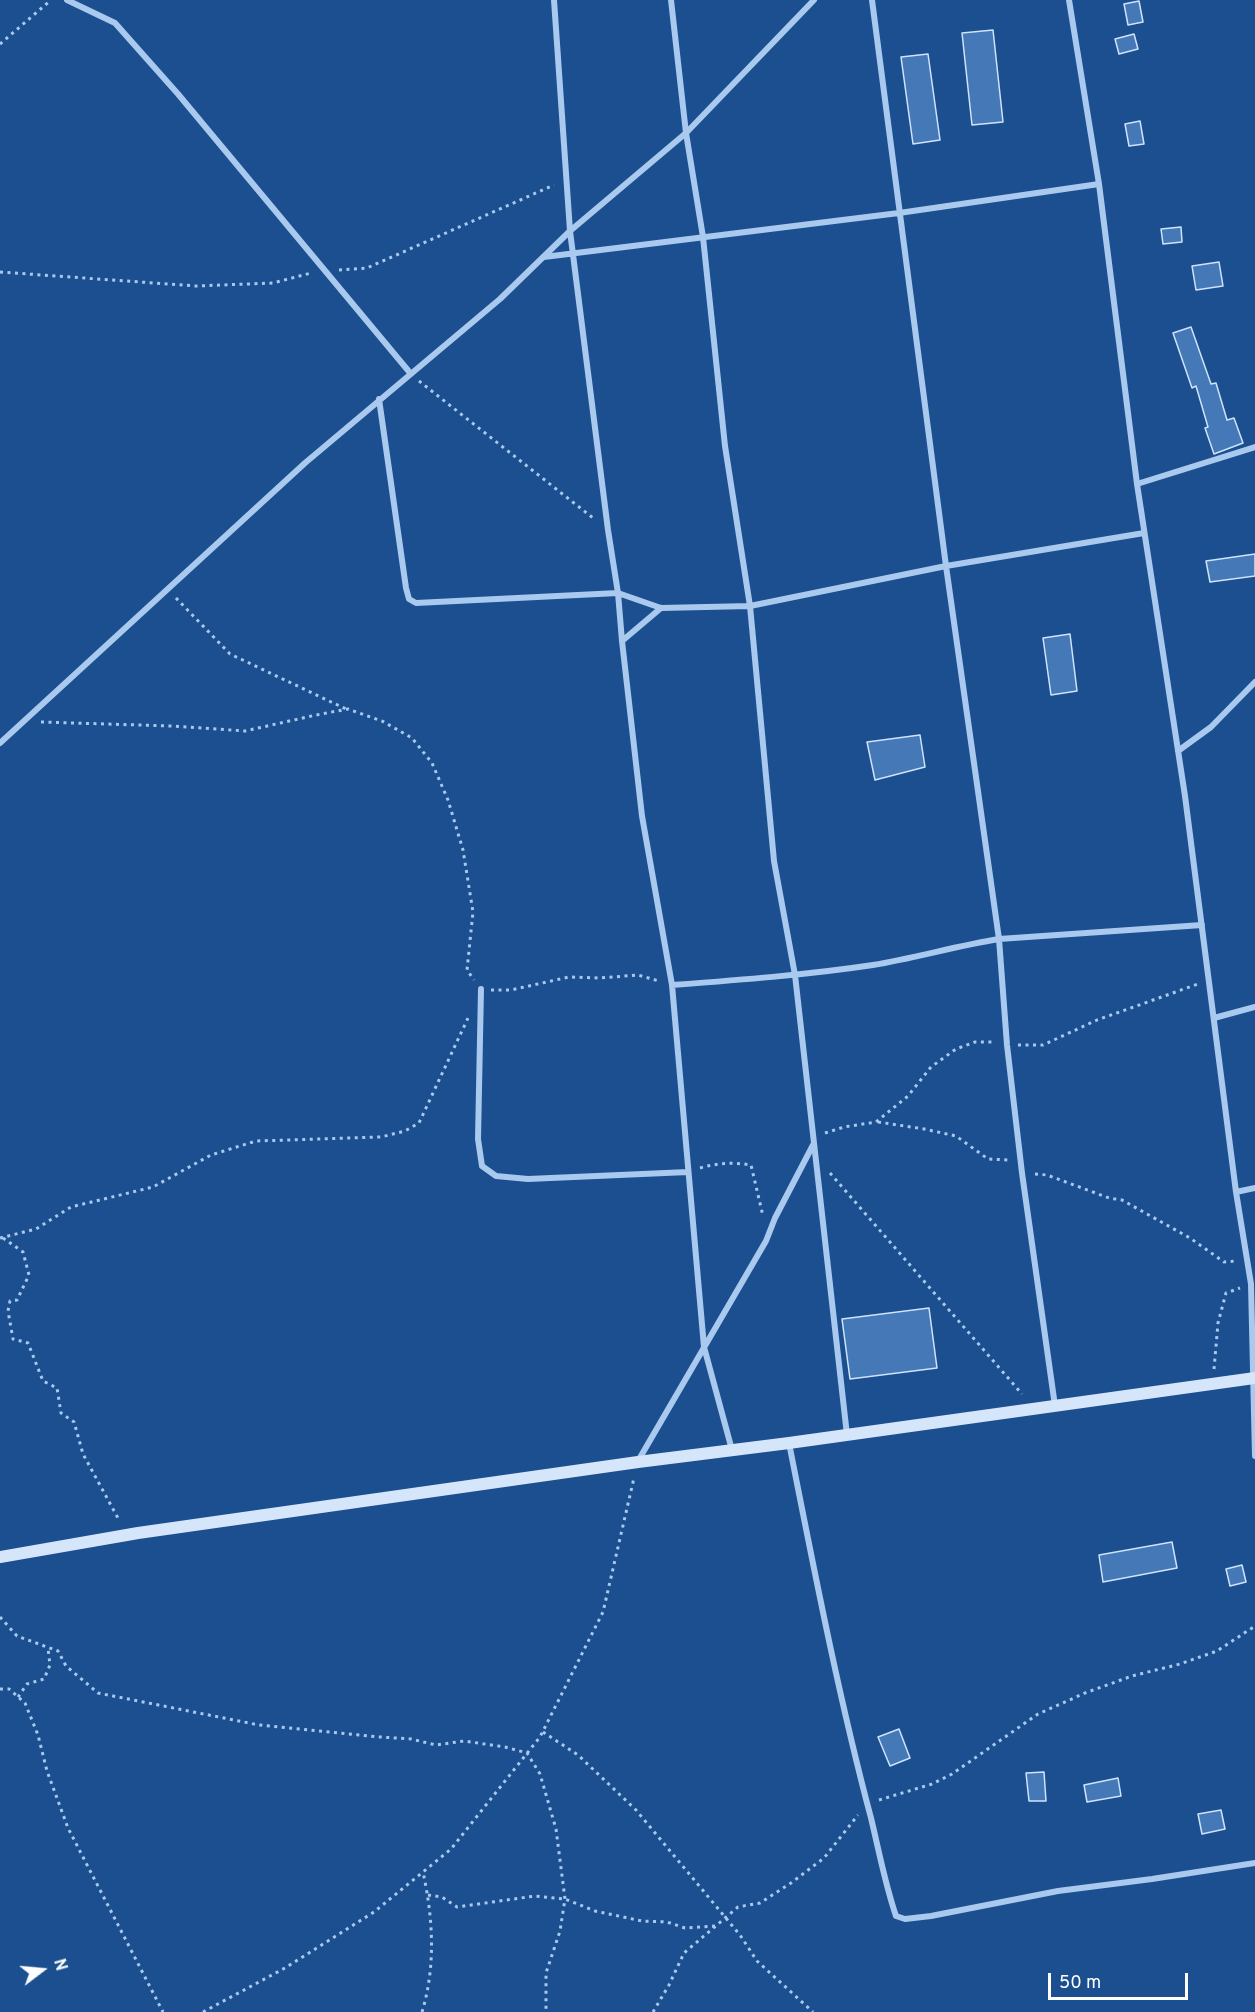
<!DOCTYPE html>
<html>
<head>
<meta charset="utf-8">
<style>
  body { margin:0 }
  #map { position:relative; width:1255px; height:2012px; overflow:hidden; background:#1b4f8f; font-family:Overpass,sans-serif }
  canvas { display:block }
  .north { position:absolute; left:12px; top:1940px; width:60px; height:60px; -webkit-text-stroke:4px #1b4f8f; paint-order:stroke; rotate:74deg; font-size:16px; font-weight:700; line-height:24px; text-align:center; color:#fff }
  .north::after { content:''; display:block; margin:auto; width:21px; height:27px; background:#fff; clip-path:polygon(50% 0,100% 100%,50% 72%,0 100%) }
  .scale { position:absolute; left:1048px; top:1973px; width:140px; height:27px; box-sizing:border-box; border:3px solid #fff; border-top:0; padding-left:8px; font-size:18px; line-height:21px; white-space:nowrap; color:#fff; -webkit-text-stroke:4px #1b4f8f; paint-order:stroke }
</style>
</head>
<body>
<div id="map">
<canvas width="1255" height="2012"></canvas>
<div class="north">N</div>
<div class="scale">50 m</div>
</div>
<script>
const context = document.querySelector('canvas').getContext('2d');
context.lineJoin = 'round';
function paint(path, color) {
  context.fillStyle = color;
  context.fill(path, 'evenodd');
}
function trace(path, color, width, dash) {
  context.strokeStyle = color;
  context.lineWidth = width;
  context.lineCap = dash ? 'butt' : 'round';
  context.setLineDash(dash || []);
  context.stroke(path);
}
const building = new Path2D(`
  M1139 1 1143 22 1128 25 1124 4Z
  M993 30 1003 122 972 125 962 33Z
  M1134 34 1138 49 1119 54 1115 39Z
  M928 54 940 140 913 144 901 57Z
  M1140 121 1144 144 1129 146 1125 124Z
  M1181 227 1182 242 1163 244 1161 229Z
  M1219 262 1223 286 1196 290 1192 266Z
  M1191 327 1211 384 1216 383 1227 420 1234 418 1243 443 1214 454 1205 428 1208 427 1196 386 1192 388 1173 333Z
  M1255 554V576L1210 582 1206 561Z
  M1070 634 1077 691 1051 695 1043 638Z
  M920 735 925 767 875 780 867 742Z
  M929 1308 937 1368 850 1379 842 1319Z
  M1172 1542 1177 1568 1103 1582 1099 1555Z
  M1242 1565 1246 1582 1230 1586 1226 1569Z
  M899 1729 910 1758 890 1766 878 1737Z
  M1044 1772 1046 1801H1029L1026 1773Z
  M1118 1778 1121 1796 1087 1802 1084 1785Z
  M1221 1810 1225 1829 1202 1834 1198 1814Z`);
paint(building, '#4478b7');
trace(building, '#cfe3fa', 1.5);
trace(new Path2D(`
  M0 44 51 0
  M339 270 367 268 554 185
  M0 272 196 286 273 283 311 273
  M419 381 593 518
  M176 598 230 654 346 709
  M41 722 171 726 245 731 316 715 348 709 382 721 412 738 432 763 448 800 463 850 473 912 467 970 474 980
  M491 990H511L569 977 600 978 638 975 659 981
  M1018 1045H1043L1097 1020 1198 984
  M878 1122 924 1129 956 1136 988 1159 1009 1160
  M825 1133 844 1127 876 1122 908 1096 931 1067 956 1049 975 1042H994
  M700 1168C717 1163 733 1162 751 1165L763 1216
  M830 1173 1022 1394
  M1035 1174 1047 1175 1109 1198 1122 1200 1190 1238 1224 1262 1235 1261
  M0 1238 36 1229 71 1207 153 1187 211 1155 256 1141 381 1137 405 1131 419 1123 468 1018
  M3 1238 23 1252 29 1275 17 1300 10 1301 8 1311 13 1339 28 1343 43 1381 57 1388 61 1413 74 1422 83 1454 119 1520
  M1214 1369 1218 1323 1226 1293 1240 1288
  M0 1617 17 1636 58 1651 66 1666 98 1693 259 1725 380 1737 411 1739 436 1745 464 1741 505 1747 527 1753 540 1774 556 1829 565 1899 560 1931 546 1973V2012
  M0 1689H9L25 1703 38 1735 47 1771 68 1828 163 2012
  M18 1697 27 1684 44 1679 50 1665 48 1648
  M543 1732 578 1755 636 1810 740 1935 757 1961 813 2012
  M879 1800 932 1784 952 1774 1038 1714 1085 1693 1132 1676 1180 1664 1217 1651 1255 1626
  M428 1895 442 1897 457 1907 535 1896 565 1899 595 1911 642 1921 667 1922 685 1928 715 1926
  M203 2012 285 1968 374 1912 451 1849 540 1737 603 1612 634 1478
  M422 2012C436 1966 433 1918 423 1872
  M653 2012 669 1985 684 1953 738 1907 760 1903 791 1883 824 1858 858 1815`), '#a9c9ee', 3, [3, 4.5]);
trace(new Path2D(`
  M67 0 115 23 178 94 411 374
  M554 0 570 231 608 530 618 593 622 641 642 816 672 985 704 1347 732 1450
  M671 0 686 133 703 237 725 446 750 606 774 861 795 975 847 1435
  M872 0 946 566 999 939 1202 925
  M1069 0 1099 184 1137 484 1185 796 1236 1192 1251 1284 1255 1456
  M544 257 899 213 1099 184
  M379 399 406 588 409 599 416 603 618 593 661 608 750 606 946 566 1144 533
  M1137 484 1255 447
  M622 641 661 608
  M0 743 305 463 500 299 570 231 686 133 814 0
  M1178 751 1211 727 1255 682
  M672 985C739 980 806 975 873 965 915 958 956 946 999 939L1007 1045 1022 1173 1055 1406
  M481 989 478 1139 482 1166 496 1176 528 1179 688 1172
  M1214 1018 1255 1007
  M1236 1192 1255 1188
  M789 1443C814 1569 838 1694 871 1818 879 1851 885 1884 896 1916L905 1919 931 1916 1058 1891 1152 1879 1255 1863
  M638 1461 766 1241 775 1218 813 1145`), '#a9c9ee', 6);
trace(new Path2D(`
  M0 1557 138 1533 638 1462 789 1443 1255 1378`), '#d6e6fa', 12);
</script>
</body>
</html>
